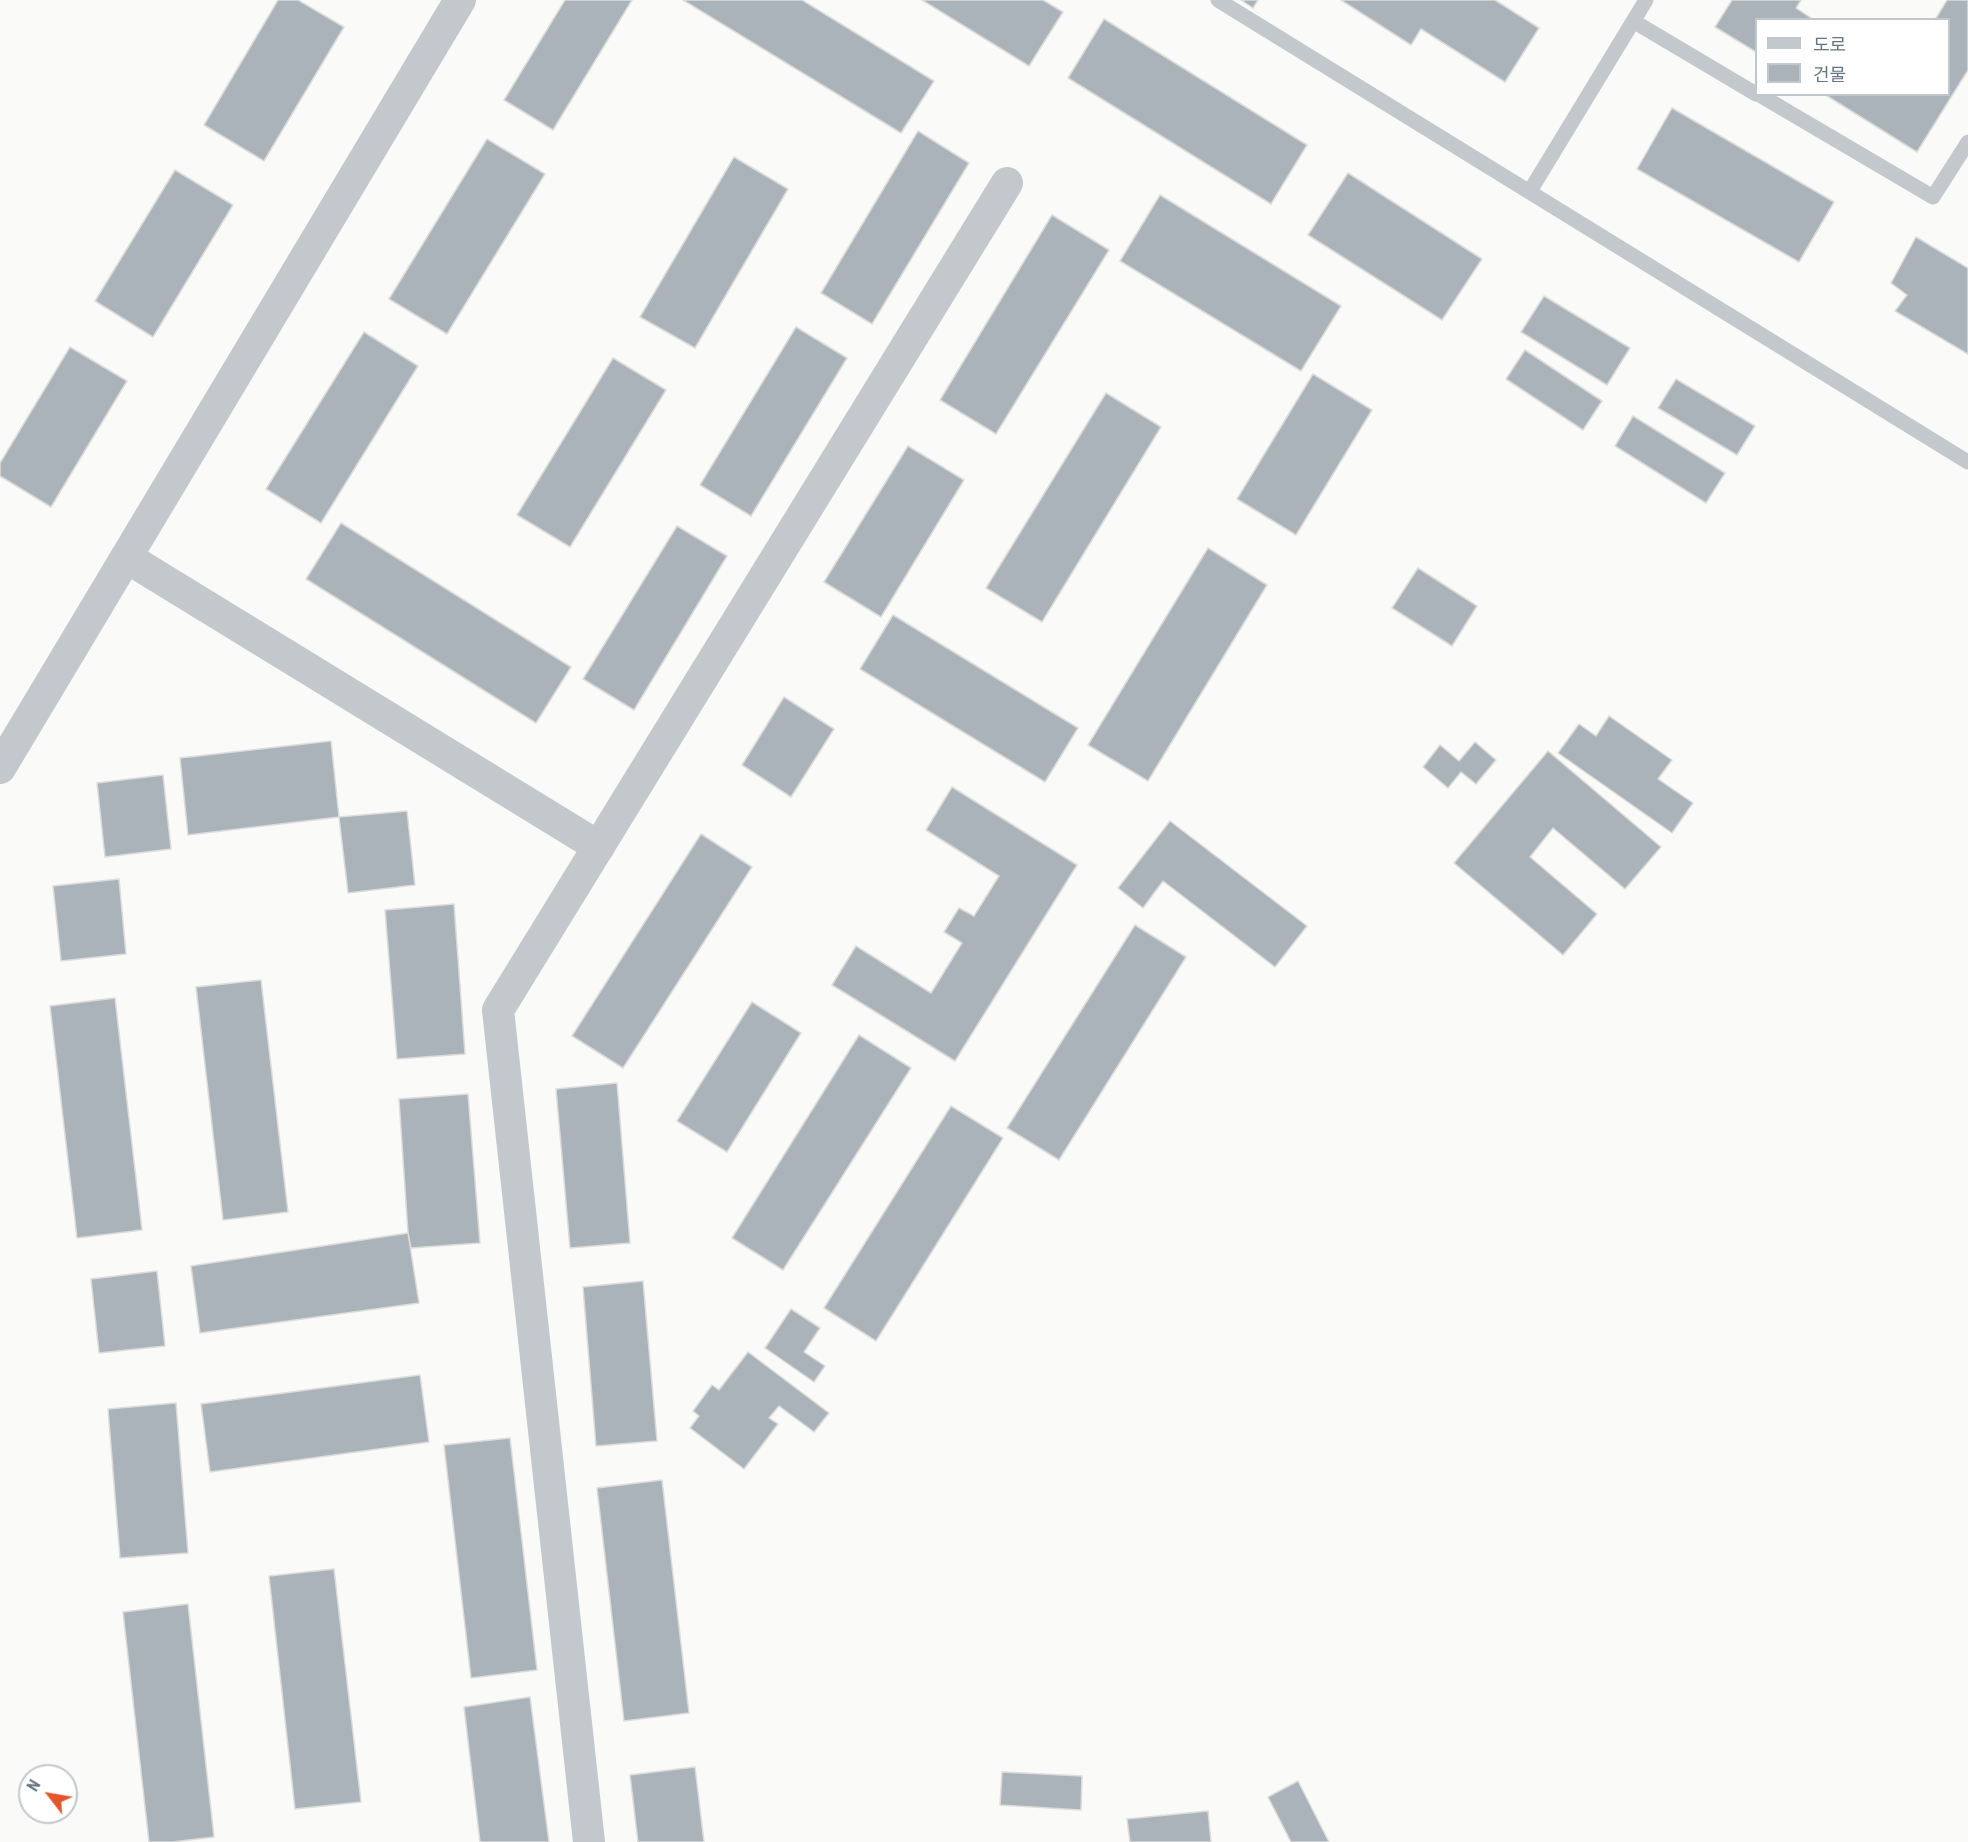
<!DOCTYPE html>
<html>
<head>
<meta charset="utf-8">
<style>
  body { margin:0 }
  #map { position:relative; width:1968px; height:1842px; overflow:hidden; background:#fafaf8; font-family:"Roboto Condensed","Noto Sans KR",sans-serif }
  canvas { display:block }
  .legend { position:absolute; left:1755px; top:18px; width:195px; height:78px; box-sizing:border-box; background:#fff; border:2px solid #c1c8cd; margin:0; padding:8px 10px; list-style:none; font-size:18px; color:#657683 }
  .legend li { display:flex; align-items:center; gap:12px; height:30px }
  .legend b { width:30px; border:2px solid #c1c8cd }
  .north { position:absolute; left:18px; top:1764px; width:60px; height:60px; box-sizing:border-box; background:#fff; border:2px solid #c1c8cd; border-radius:50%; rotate:301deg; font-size:16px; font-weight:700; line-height:24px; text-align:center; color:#657683 }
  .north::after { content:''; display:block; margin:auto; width:21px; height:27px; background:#e4572e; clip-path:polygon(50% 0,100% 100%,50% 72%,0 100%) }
</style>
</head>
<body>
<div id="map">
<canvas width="1968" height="1842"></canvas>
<ul class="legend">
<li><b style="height:8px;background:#c3c8cc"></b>도로</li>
<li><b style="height:16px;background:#aab3b9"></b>건물</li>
</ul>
<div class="north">N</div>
</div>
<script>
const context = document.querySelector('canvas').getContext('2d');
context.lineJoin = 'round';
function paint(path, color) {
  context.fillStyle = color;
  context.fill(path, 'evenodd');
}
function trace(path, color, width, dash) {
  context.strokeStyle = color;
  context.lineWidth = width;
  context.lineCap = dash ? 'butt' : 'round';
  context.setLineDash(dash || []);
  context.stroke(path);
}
const building = new Path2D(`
  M278 0H298L344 27 264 161 204 125Z
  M565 0H632L553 130 504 100Z
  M683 0H802L934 81 901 133Z
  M922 0H1043L1063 12 1029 66Z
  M1241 0H1258L1253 8Z
  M1341 0H1495L1539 28 1505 82 1421 29 1411 45Z
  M1732 0H1801L1796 8 1814 20H1756V52L1715 27Z
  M1947 0H1968V70L1917 152 1824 94H1948V20H1935Z
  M1104 19 1307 145 1271 204 1068 78Z
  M1672 108 1834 202 1799 262 1637 169Z
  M918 131 969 163 872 324 821 293Z
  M487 139 545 174 447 334 389 299Z
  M734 157 788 189 695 348 640 317Z
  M175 170 233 205 153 337 95 301Z
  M1348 173 1482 259 1442 320 1308 235Z
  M1160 195 1341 306 1301 371 1120 261Z
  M1052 215 1109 250 996 434 940 400Z
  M1916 237 1968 268V354L1895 311 1907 295 1891 283Z
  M1544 296 1630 348 1607 385 1521 332Z
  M796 327 847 358 751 516 700 485Z
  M364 332 418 366 321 523 266 489Z
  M70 347 127 381 51 507 0 476V463Z
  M1525 350 1602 401 1583 430 1506 379Z
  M613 358 666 390 570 547 517 515Z
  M1313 374 1372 410 1296 535 1237 499Z
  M1676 379 1755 426 1737 455 1658 408Z
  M1106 393 1161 427 1042 622 986 588Z
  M1633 416 1725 473 1706 503 1615 446Z
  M908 446 964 480 881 617 824 582Z
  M341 523 571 667 536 723 306 579Z
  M677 526 727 556 634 710 583 679Z
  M1208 548 1267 585 1148 781 1088 745Z
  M1418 568 1477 606 1452 646 1392 608Z
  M893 615 1078 728 1045 782 860 669Z
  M784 697 834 729 791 797 742 765Z
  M1609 716 1672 760 1658 779 1693 803 1672 833 1558 753 1579 724 1596 736Z
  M331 741 339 817 188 835 180 758Z
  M1475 742 1496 760 1476 784 1461 772 1448 788 1423 767 1440 745 1459 761Z
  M1548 751 1661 847 1625 889 1553 828 1530 857 1597 914 1563 955 1454 863Z
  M163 775 171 849 105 857 97 783Z
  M952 787 1077 865 955 1061 832 985 856 946 931 993 962 943 944 932 959 908 974 916 999 876 926 830Z
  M407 811 415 885 348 893 339 817Z
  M1170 821 1307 926 1275 967 1163 881 1143 908 1118 888Z
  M701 834 752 867 623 1068 572 1036Z
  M119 879 126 954 61 961 53 886Z
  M454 904 465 1054 397 1059 385 910Z
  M1135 925 1186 957 1059 1160 1007 1128Z
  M261 980 288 1212 223 1220 196 987Z
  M115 998 142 1230 77 1238 50 1006Z
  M752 1002 801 1033 727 1152 677 1121Z
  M859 1035 911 1068 783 1270 732 1238Z
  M617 1083 630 1243 570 1248 556 1089Z
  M468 1094 480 1243 411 1248 408 1233 399 1099Z
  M951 1106 1003 1138 876 1341 824 1308Z
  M408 1233 419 1303 200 1333 191 1266Z
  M157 1271 165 1346 99 1353 91 1279Z
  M643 1281 657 1441 596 1446 583 1287Z
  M791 1309 820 1328 804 1352 825 1366 814 1382 765 1348Z
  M748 1352 829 1413 814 1432 779 1406 769 1418 778 1424 744 1469 690 1428 699 1416 693 1411 712 1385 719 1390Z
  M420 1375 429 1442 210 1472 201 1404Z
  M176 1403 188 1553 120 1558 108 1409Z
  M510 1438 537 1670 471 1678 444 1445Z
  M662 1480 689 1713 624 1721 597 1488Z
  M334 1569 361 1802 295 1809 269 1576Z
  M188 1604 214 1837 172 1842H149L123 1612Z
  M530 1697 549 1842H480L464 1707Z
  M695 1767 704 1842H638L630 1775Z
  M1002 1772 1082 1776 1081 1810 1000 1805Z
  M1298 1781 1329 1842H1291L1268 1797Z
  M1208 1811 1211 1842H1130L1127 1819Z`);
paint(building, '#aab3b9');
trace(building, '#dcdcda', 1.5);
trace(new Path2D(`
  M1218 0 1968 462
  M1633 21 1756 94
  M1758 94 1933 197 1968 142
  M1530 191 1646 0`), '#c3c8cc', 15);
trace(new Path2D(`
  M126 557 599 847
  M0 768 460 0
  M589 1842 498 1010 1007 183`), '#c3c8cc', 32);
</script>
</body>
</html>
